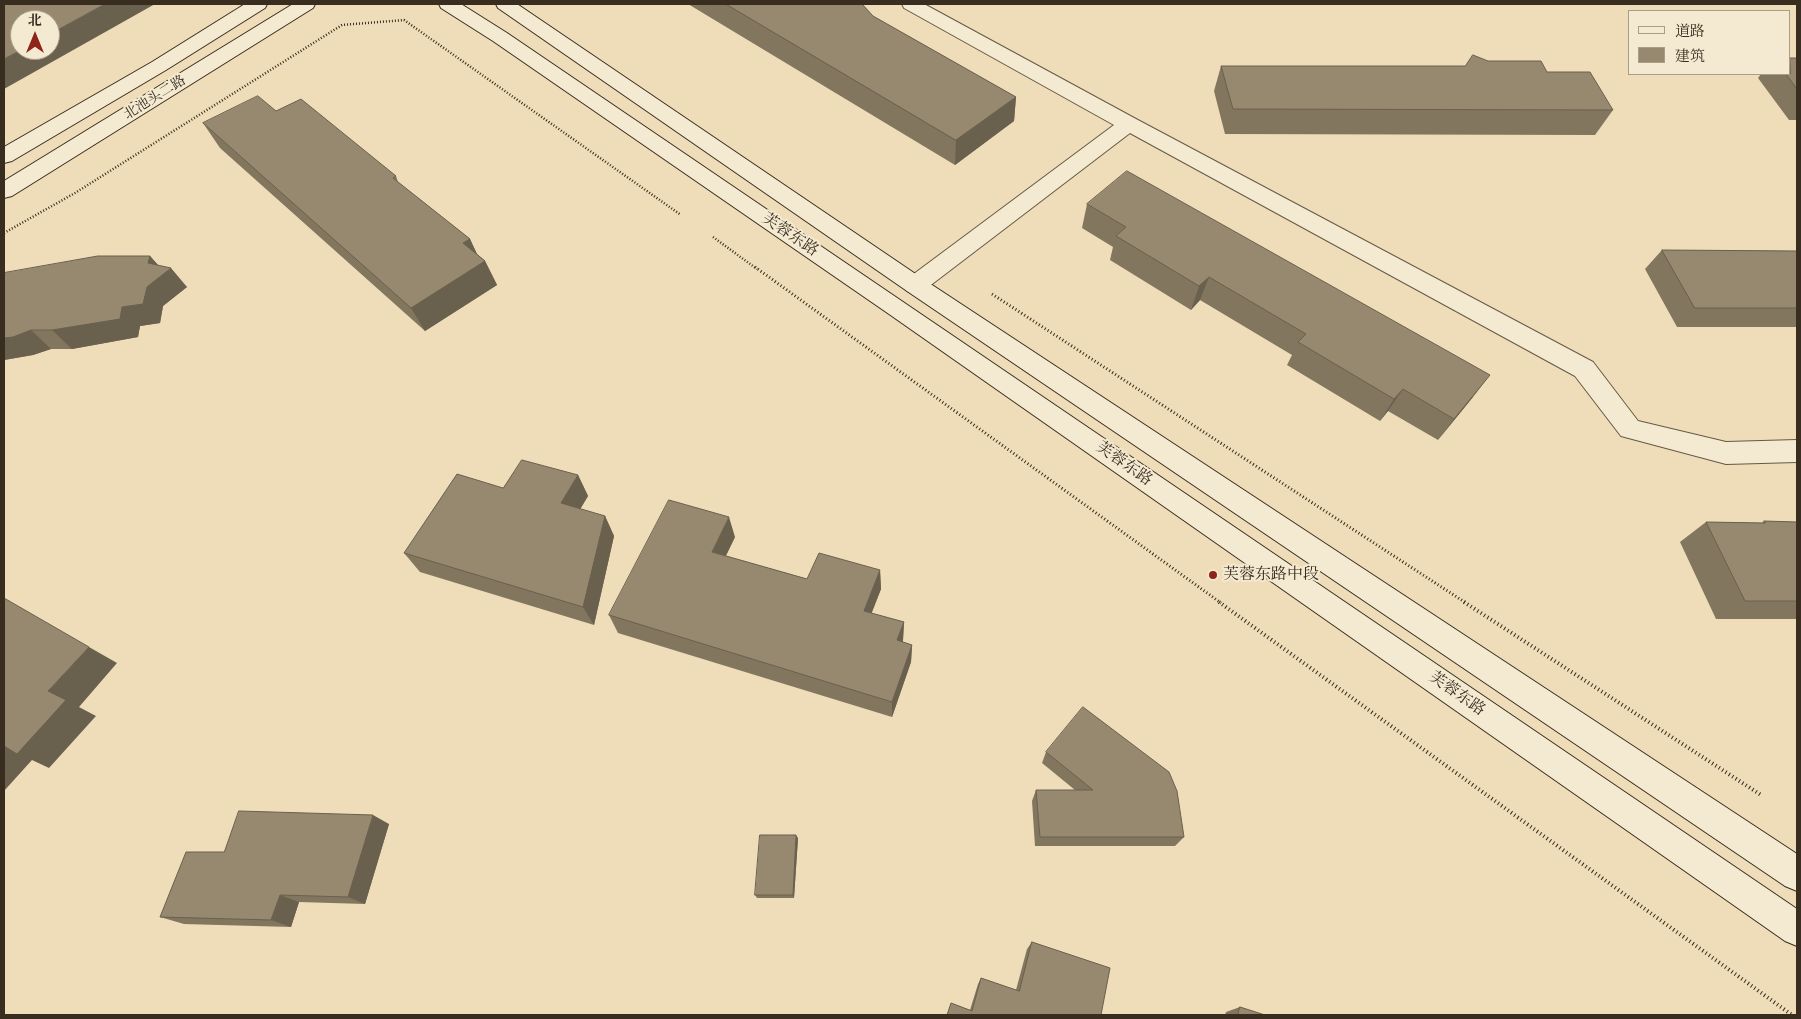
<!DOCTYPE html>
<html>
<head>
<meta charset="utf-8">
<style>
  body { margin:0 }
  #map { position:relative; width:1801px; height:1019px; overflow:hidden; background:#eeddb8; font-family:"IM FELL French Canon","Noto Serif SC",serif }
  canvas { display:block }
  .frame { position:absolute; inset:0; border:5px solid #392d1f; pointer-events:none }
  .legend { position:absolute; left:1628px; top:10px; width:162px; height:65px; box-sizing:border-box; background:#f4e9d1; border:1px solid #a99e8a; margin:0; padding:6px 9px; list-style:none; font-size:15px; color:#392d1f }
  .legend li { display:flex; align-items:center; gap:10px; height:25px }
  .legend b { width:25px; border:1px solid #a99e8a }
  .north { position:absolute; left:10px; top:10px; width:50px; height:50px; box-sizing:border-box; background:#f4e9d1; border:1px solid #a99e8a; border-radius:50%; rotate:0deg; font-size:14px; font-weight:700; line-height:20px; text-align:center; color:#392d1f }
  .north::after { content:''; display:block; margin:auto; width:18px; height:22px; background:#8f2418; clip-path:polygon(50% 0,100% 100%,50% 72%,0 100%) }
</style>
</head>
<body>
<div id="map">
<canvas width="1801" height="1019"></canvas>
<div class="frame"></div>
<ul class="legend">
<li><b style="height:6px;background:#f4e9d1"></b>道路</li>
<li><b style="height:14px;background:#97896f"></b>建筑</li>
</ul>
<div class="north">北</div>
</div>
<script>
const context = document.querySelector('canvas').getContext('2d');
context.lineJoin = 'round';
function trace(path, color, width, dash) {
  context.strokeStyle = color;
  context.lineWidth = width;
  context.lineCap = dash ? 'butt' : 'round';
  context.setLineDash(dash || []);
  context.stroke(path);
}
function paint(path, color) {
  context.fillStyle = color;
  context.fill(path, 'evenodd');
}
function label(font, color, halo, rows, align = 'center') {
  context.font = font + ' "IM FELL French Canon","Noto Serif SC",serif';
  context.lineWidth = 4;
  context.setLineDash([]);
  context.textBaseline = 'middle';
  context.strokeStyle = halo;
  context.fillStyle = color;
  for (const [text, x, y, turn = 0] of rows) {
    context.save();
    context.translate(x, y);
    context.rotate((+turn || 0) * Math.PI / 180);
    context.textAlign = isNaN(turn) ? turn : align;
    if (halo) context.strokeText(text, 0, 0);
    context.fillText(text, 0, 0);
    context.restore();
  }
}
const minor = new Path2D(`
  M902 4H924L1136 119 1593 362 1638 421 1726 442 1797 440V462L1726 464 1621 436 1575 376 1130 133 923 291 915 294 907 291 903 285 907 279 1114 125 904 8Z`);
const secondary = new Path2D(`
  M245 4H267L265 8 166 70 12 161 4 163V147L152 62Z
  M293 4H315L313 8 12 196 4 198V181Z
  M439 4H461L507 33 1797 909V946L1785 941 889 314 493 41 441 8Z
  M496 4H517L923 279 1797 854V891L1785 886 907 291 498 8Z`);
trace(minor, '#665945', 2);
trace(secondary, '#392d1f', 2);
trace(new Path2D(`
  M4 233 75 193 342 25 404 20 681 215
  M713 237 757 269`), '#392d1f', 2.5, [1, 2]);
trace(new Path2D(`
  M755 267 1221 603
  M992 294 1466 603`), '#392d1f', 3, [1, 2.5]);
trace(new Path2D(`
  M1219 602 1792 1015
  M1464 602 1761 795`), '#392d1f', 4, [1, 3]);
paint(minor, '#f4e9d1');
paint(secondary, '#f4e9d1');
paint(new Path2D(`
  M688 4H862L873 16 1016 97 1014 121 955 165Z
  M1797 58V120H1789L1758 78 1761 74H1790Z
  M1488 61 1547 72 1613 110 1595 135 1225 134 1214 91 1221 66H1465Z
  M276 111 396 176 398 182 470 239 477 254 485 261 497 285 425 331 220 148 203 123Z
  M1087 204 1473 397 1438 440 1388 411 1380 421 1287 365 1292 355 1200 300 1191 310 1110 260 1113 247 1082 228Z
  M1662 250 1797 251V327H1677L1645 269Z
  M150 256 158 265 187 287 163 306 160 323 140 326 138 337 72 349H51L33 355 4 360V273Z
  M578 475 588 496 580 509 605 516 614 536 594 625 420 572 404 553 503 488Z
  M1764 521 1797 522V619H1716L1680 542 1706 522 1762 523Z
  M735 537 726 556 807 579 880 570 881 589 871 613 904 622 903 640V642L912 645 911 662 892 717 618 633 609 615Z
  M1046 752 1184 837 1175 846H1035L1032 801 1036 790H1075L1042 763Z
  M389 824 365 904 299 902 291 927 184 924 160 917 224 852Z
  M798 838 794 898H757L755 895Z
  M1032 942 1101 1015H947L951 1003 970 1010 978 984 981 978 1016 990 1027 949Z
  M1240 1007 1265 1015H1225L1226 1012Z`), '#82765f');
paint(new Path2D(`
  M105 4H155L4 89V59L21 50H50V34Z
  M1016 97 1014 121 955 165 956 140Z
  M470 239 481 263 463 243Z
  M150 256 165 273 171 268 187 287 163 306 160 323 140 326 138 337 72 349 52 330 148 263Z
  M485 261 497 285 425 331 411 308Z
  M1209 277 1200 300 1191 310 1199 286Z
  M31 330 51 349 33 355 4 360V338Z
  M1490 375 1473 397 1438 440 1454 419Z
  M1403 389 1388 411 1380 421 1394 399Z
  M578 475 588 496 572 523 561 503Z
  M605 516 614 536 594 625 583 607Z
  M729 517 735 537 718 571 712 552Z
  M880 570 881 589 866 628 864 611Z
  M904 622 903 640 897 657V640Z
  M912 645 911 662 892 717V702Z
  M89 647 117 663 79 707 96 716 49 768 32 760 4 791V745L48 691Z
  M373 815 389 824 365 904 348 897Z
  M796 835 798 838 794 898 793 895Z
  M280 895 299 902 291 927 271 920Z`), '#6a604e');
const building = new Path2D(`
  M4 4H105L50 34V20H20V50H21L4 59Z
  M726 4H862L873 16 1016 97 956 140Z
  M1473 55 1488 61H1541L1547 72H1590L1613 110 1233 109 1221 66H1465Z
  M1790 58H1797V89L1786 74H1790Z
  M258 96 276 111 301 99 396 176 393 178 470 239 463 243 485 261 411 308 203 123Z
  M1127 171 1490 375 1454 419 1403 389 1394 399 1298 342 1306 334 1209 277 1199 286 1116 236 1126 227 1087 204Z
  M1662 250 1797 251V308H1695Z
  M98 256H150L148 263 171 268 147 287 143 304 122 307 120 319 52 330H31L13 337 4 338V273Z
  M522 460 578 475 561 503 605 516 583 607 404 553 457 474 503 488Z
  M669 500 729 517 712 552 807 579 819 553 880 570 864 611 904 622 897 640 912 645 892 702 609 615Z
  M1764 521 1797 522V601H1745L1706 522 1765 523Z
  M4 598 89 647 48 691 66 700 17 754 4 746Z
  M1083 707 1169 772 1177 791 1184 837H1040L1036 790H1093L1046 752Z
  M239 811 373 815 348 897 280 895 271 920 160 917 186 852H224Z
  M760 835H796L793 895H755Z
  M1032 942 1110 968 1101 1015H947L951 1003 972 1011 981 978 1019 991Z
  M1240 1007 1265 1015H1238Z`);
paint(building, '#97896f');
trace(building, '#6a604e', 1);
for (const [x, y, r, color] of [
  [1213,575,5,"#8f2418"]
]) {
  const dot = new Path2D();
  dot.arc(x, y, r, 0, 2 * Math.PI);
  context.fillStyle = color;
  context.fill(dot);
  trace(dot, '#f4e9d1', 2);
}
label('14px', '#392d1f', '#f4e9d1', [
  ["北池头二路",155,98,-32]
]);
label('16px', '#392d1f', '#f4e9d1', [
  ["芙蓉东路",790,235,34],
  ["芙蓉东路",1124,464,35],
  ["芙蓉东路",1457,694,35]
]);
label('16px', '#392d1f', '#f4e9d1', [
  ["芙蓉东路中段",1223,575]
], 'left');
</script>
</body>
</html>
